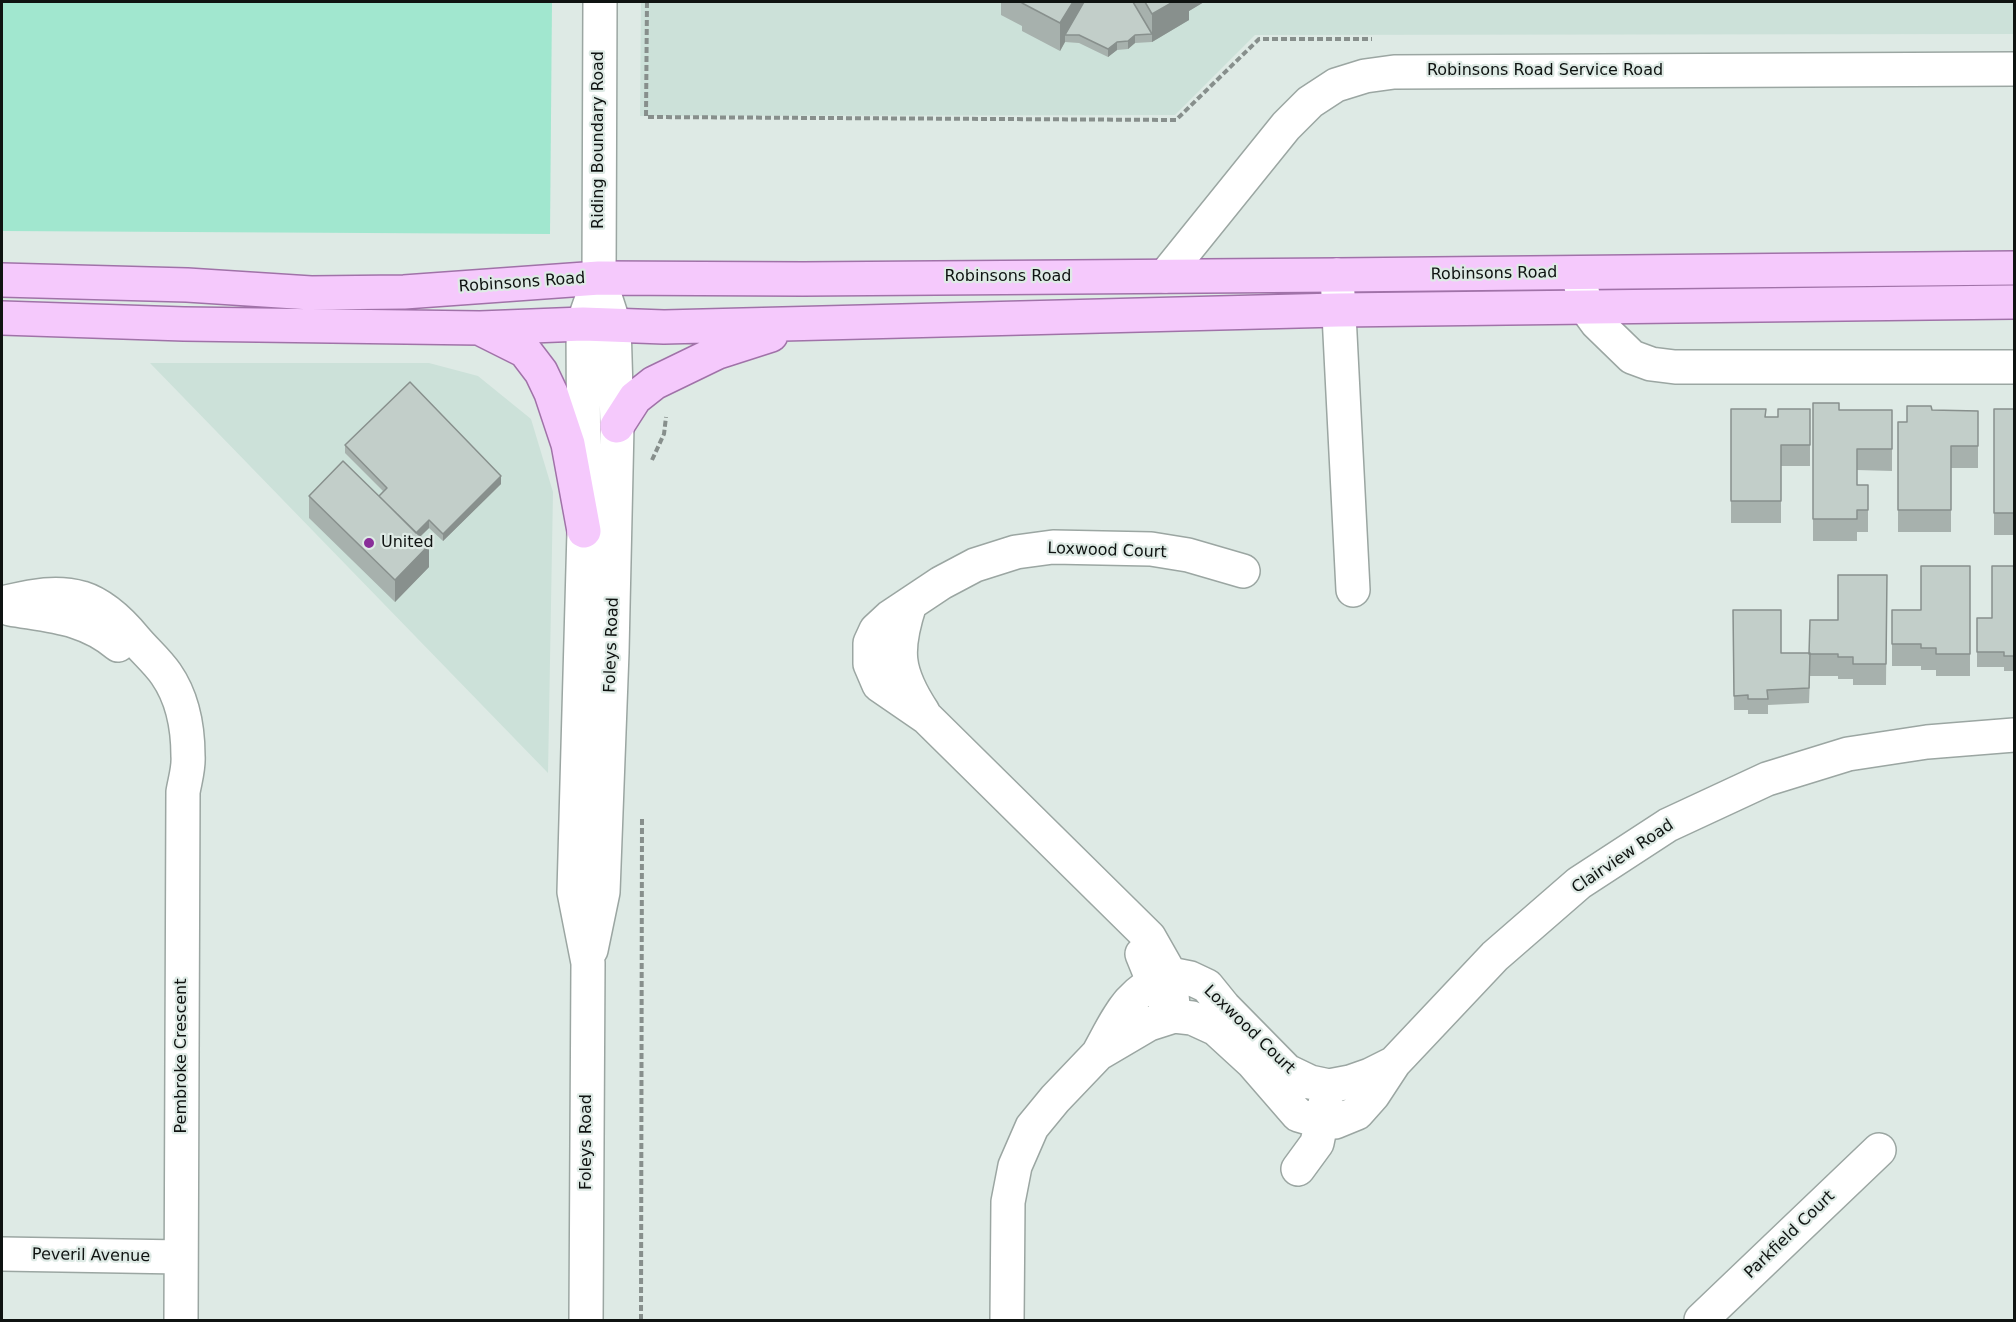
<!DOCTYPE html>
<html>
<head>
<meta charset="utf-8">
<style>
  body { margin:0 }
  #map { position:relative; width:2016px; height:1322px; overflow:hidden; background:#deeae5; font-family:"DejaVu Sans",sans-serif }
  canvas { display:block }
  .frame { position:absolute; inset:0; border:3px solid #0f1311; pointer-events:none }
</style>
</head>
<body>
<div id="map">
<canvas width="2016" height="1322"></canvas>
<div class="frame"></div>
</div>
<script>
const context = document.querySelector('canvas').getContext('2d');
context.lineJoin = 'round';
function paint(path, color) {
  context.fillStyle = color;
  context.fill(path, 'evenodd');
}
function trace(path, color, width, dash) {
  context.strokeStyle = color;
  context.lineWidth = width;
  context.lineCap = dash ? 'butt' : 'round';
  context.setLineDash(dash || []);
  context.stroke(path);
}
function label(font, color, halo, rows, align = 'center') {
  context.font = font + ' "DejaVu Sans",sans-serif';
  context.lineWidth = 4.5;
  context.setLineDash([]);
  context.textBaseline = 'middle';
  context.strokeStyle = halo;
  context.fillStyle = color;
  for (const [text, x, y, turn = 0] of rows) {
    context.save();
    context.translate(x, y);
    context.rotate((+turn || 0) * Math.PI / 180);
    context.textAlign = isNaN(turn) ? turn : align;
    if (halo) context.strokeText(text, 0, 0);
    context.fillText(text, 0, 0);
    context.restore();
  }
}
paint(new Path2D(`
  M641 2H2014V34L1255 35 1175 115 640 116Z
  M150 363H429L478 376 531 419 553 492 548 773Z`), '#cce1d9');
paint(new Path2D(`
  M2 2H552L550 234 2 231Z`), '#a1e7cf');
const minor = new Path2D(`
  M1578 273 1586 308 1597 323 1632 357 1651 364 1675 367H2014
  M1337 275 1353 590
  M1165 276 1286 126 1310 102 1336 85 1365 76 1394 72 2014 69
  M1243 571 1188 555 1151 549 1053 547 1016 552 975 565 941 583 890 617 876 630 870 643V664L879 685 927 718 1149 937 1170 974 1190 978 1207 986 1224 1007 1287 1071 1310 1082 1329 1086 1350 1082 1370 1075 1394 1063
  M2 603C29 597 54 590 82 598 104 605 121 622 135 639 145 651 157 661 166 674 182 697 188 728 188 756 189 768 185 780 183 792L181 1320
  M910 604C895 650 896 671 923 712
  M10 609C50 616 85 617 118 645
  M591 950 603 892 612 652 617 426 614 324 599 278 600 2
  M1142 954 1153 981 1174 1016 1192 1018 1216 1029 1252 1062 1298 1115 1322 1122H1335L1357 1113 1373 1095 1394 1063 1495 956 1579 883 1668 825 1767 779 1848 754 1927 742 2014 735
  M1298 1169 1317 1143 1326 1099
  M2 1254 181 1257
  M586 1320 588 963 574 892 584 531 583 324 599 278
  M1007 1320 1008 1202 1015 1166 1032 1127 1055 1099 1098 1054 1149 1024 1174 1016 1170 974C1127 992 1119 1016 1098 1054
  M1701 1320 1879 1150`);
const major = new Path2D(`
  M2 280 187 285 311 293 404 292 599 278 803 279 1337 275 2014 268
  M2 318 184 324 480 328 583 324 664 327 1338 310 2014 302
  M481 329 525 351 541 372 551 393 568 444 584 531
  M617 426 635 398 654 383 718 352 771 335`);
trace(minor, '#9ba6a2', 36);
trace(major, '#a072a8', 36);
trace(new Path2D(`
  M647 2 646 117 1176 120 1259 39H1372
  M652 460 664 434 666 417
  M641 1320 642 817`), '#878f8c', 4, [6, 3]);
trace(minor, '#fff', 33);
trace(major, '#f5c9fc', 33);
paint(new Path2D(`
  M1001 2H1204L1189 11V20L1152 42 1135 43 1128 49 1117 50 1108 57 1079 43 1065 42 1060 51 1022 31V26L1001 15Z
  M1813 403 1839 410H1892V471L1857 470V485H1868V532H1857V541H1813Z
  M1731 409 1766 417H1778L1810 409V466H1781V523H1731Z
  M1994 409H2014V535H1994Z
  M1932 410 1978 411V468H1951V532H1898V422H1907Z
  M345 445 501 484 443 541 429 528 420 537 429 567 395 602 309 518V496H379L383 491 345 453Z
  M1970 566V676H1936V670H1921V666H1892V610H1921Z
  M2014 566V671H2004V667H1977V618H1992Z
  M1887 575 1886 685H1853V679H1838V676H1810L1809 703 1768 705V714H1748V710H1734L1733 610 1781 653H1809L1838 620Z`), '#a7b1ad');
paint(new Path2D(`
  M1073 2H1088L1065 35V42L1060 51V23Z
  M1173 2H1204L1189 11V20L1152 42V14Z
  M1135 35V43L1128 49V41Z
  M1117 42V50L1108 57V49Z
  M501 476V484L443 541V534Z
  M429 520V528L409 547V540Z
  M429 545V567L395 602V580Z`), '#88908d');
const building = new Path2D(`
  M1023 2H1073L1060 23 1022 3Z
  M1084 2H1133L1152 34 1135 35 1128 41 1117 42 1108 49 1079 35H1065Z
  M1145 2H1173L1152 14Z
  M410 382 501 476 443 534 429 520 416 533 379 496 387 488 345 445Z
  M1813 403H1839V410H1892V449H1857V485H1868V510H1857V519H1813Z
  M1907 406H1931L1932 410 1978 411V446H1951V510H1898V422H1907Z
  M1731 409H1766L1765 417H1778V409H1810V445H1781V501H1731Z
  M1994 409H2014V513H1994Z
  M343 461 429 545 395 580 309 496Z
  M1921 566H1970V654H1936V648H1921V644H1892V610H1921Z
  M1992 566H2014V656H2004V652H1977V618H1992Z
  M1838 575H1887L1886 664H1853V657H1838V654H1809L1810 620H1838Z
  M1733 610H1781V653H1810L1809 688 1767 690 1768 699H1748V695L1734 696Z`);
paint(building, '#c2cec9');
trace(building, '#88908d', 1.5);
for (const [x, y, r, color] of [
  [369,543,6,"#892e99"]
]) {
  const dot = new Path2D();
  dot.arc(x, y, r, 0, 2 * Math.PI);
  context.fillStyle = color;
  context.fill(dot);
  trace(dot, '#deeae5', 2);
}
label('16px', '#0f1311', '#deeae5', [
  ["Robinsons Road Service Road",1545,71],
  ["Riding Boundary Road",599,140,-90],
  ["Robinsons Road",1494,274,-1],
  ["Robinsons Road",1008,277],
  ["Robinsons Road",522,283,-4],
  ["Loxwood Court",1107,551,2],
  ["Foleys Road",612,645,-88],
  ["Clairview Road",1623,857,-34],
  ["Loxwood Court",1249,1030,44],
  ["Pembroke Crescent",182,1056,-90],
  ["Foleys Road",587,1142,-90],
  ["Parkfield Court",1790,1235,-44],
  ["Peveril Avenue",91,1256,1]
]);
label('16px', '#0f1311', '#deeae5', [
  ["United",381,543]
], 'left');
</script>
</body>
</html>
